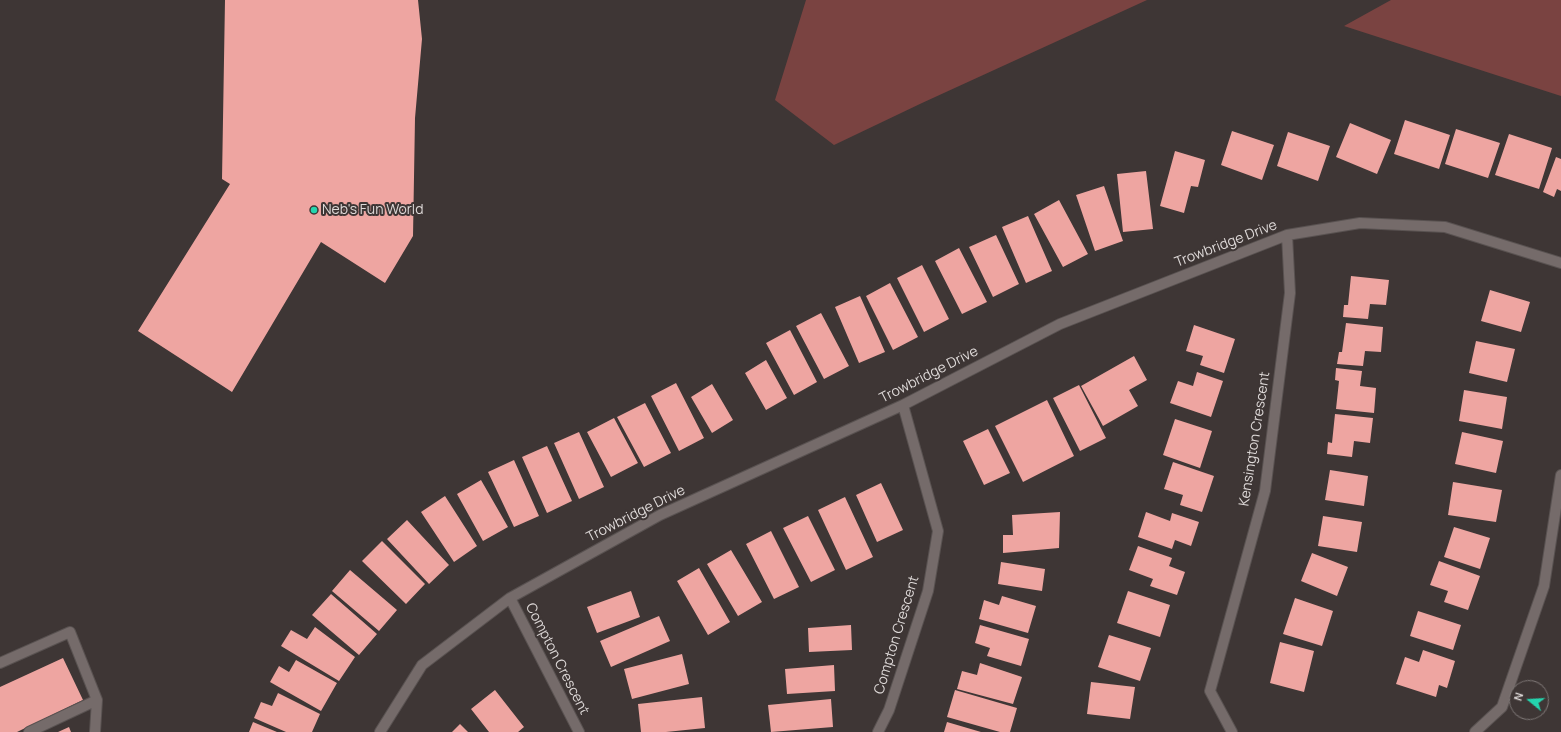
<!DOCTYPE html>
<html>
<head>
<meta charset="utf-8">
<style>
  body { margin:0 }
  #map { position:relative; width:1561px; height:732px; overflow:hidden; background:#3e3635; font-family:Manrope,sans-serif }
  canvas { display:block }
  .north { position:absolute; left:1509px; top:680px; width:40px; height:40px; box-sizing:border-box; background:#3e3635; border:1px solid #7e7776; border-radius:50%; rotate:288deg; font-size:11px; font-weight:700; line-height:16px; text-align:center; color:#ded9d8 }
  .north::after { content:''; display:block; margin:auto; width:14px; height:18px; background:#24d5ae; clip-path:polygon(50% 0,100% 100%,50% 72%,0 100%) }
</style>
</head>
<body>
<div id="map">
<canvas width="1561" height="732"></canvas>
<div class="north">N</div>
</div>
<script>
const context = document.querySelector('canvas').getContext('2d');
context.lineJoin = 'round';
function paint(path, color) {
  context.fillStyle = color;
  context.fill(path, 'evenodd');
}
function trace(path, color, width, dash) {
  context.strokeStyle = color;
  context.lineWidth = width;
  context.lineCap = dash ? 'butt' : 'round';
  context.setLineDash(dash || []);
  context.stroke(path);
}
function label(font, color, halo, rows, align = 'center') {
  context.font = font + ' Manrope,sans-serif';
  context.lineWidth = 4;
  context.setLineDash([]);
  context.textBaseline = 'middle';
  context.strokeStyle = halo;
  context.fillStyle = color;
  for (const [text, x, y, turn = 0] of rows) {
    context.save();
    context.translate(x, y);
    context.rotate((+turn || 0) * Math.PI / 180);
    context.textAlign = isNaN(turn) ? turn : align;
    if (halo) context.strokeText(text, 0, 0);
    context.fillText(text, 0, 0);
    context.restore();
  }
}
paint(new Path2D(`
  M806 0H1147L922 103 834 145 775 100Z
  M1391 0H1561V96L1344 26Z`), '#7a4341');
paint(new Path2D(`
  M225 0H418L422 39 415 118 413 236 385 283 321 242 232 392 138 331 230 184 222 179Z
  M1405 120 1450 135 1439 169 1394 154Z
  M1350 123 1391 140 1377 174 1336 157Z
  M1456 129 1500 143 1488 178 1445 164Z
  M1232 131 1274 145 1262 180 1221 165Z
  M1288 132 1330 146 1318 181 1277 166Z
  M1509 134 1552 148 1539 189 1495 175Z
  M1175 151 1205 160 1198 187 1191 186 1184 213 1160 206Z
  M1556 157 1561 159V191L1557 189 1554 197 1543 192Z
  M1146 171 1153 229 1123 232 1117 174Z
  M1104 186 1123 241 1095 251 1076 195Z
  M1059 200 1088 254 1063 267 1034 214Z
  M1028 216 1052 271 1026 283 1002 227Z
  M996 235 1019 284 993 297 969 247Z
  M959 248 987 302 962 314 935 261Z
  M922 265 949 319 924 332 897 278Z
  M1351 276 1389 280 1386 305 1370 304 1368 319 1343 317 1344 305H1348Z
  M890 283 918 337 893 350 866 296Z
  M1490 290 1530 302 1521 332 1481 321Z
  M860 296 885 352 859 363 835 307Z
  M821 313 849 366 824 379 796 326Z
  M1346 323 1383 327 1381 352 1365 351 1363 366 1337 364 1339 352H1342Z
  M1194 325 1235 339 1224 373 1200 365 1203 356 1186 351Z
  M790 330 817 382 794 395 766 343Z
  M1476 341 1515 349 1507 382 1469 373Z
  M1134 356 1147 380 1129 390 1138 406 1103 426 1081 386Z
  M766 360 787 398 766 410 745 373Z
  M1336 368 1362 371 1360 386 1376 388 1374 413 1336 409 1339 381 1335 380Z
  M1197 372 1223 381 1211 417 1170 403 1178 381 1193 386Z
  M676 383 704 438 679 451 651 396Z
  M712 384 733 420 712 433 691 397Z
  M1079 385 1106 438 1080 451 1053 398Z
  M1464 390 1507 397 1502 429 1459 421Z
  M1047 400 1074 456 1023 482 995 426Z
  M645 403 671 453 644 467 617 417Z
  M1335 414 1373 418 1370 443 1354 441 1352 457 1327 454 1328 442 1332 443Z
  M614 418 638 463 611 477 587 432Z
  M1175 419 1212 431 1200 468 1163 455Z
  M988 429 1010 473 984 485 963 441Z
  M579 432 604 487 579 499 554 443Z
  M1462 432 1503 441 1496 473 1455 464Z
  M547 446 572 501 547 513 522 457Z
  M514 460 539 516 514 527 488 472Z
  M1173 462 1214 476 1202 512 1180 505 1183 495 1164 489Z
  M1330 470 1368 476 1364 506 1325 500Z
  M481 480 508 527 483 541 457 494Z
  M1453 482 1502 490 1496 522 1448 515Z
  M881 483 903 530 877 542 856 495Z
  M445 496 477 546 454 562 421 512Z
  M845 497 873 557 846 570 818 510Z
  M1060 512 1059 548 1003 553V535H1013L1012 515Z
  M1146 512 1170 521 1172 513 1199 522 1191 546 1175 540 1172 549 1138 537Z
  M808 516 835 570 811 582 783 528Z
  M1323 516 1362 522 1357 552 1318 546Z
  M407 520 449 565 429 584 387 539Z
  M1454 527 1490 538 1480 569 1444 557Z
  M771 531 799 587 774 599 746 544Z
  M382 541 425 584 406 604 362 561Z
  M1138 546 1172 558 1169 566 1185 572 1177 595 1150 586 1153 579 1129 570Z
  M731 550 762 602 738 616 707 564Z
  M1312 553 1348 567 1337 596 1301 581Z
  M1439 561 1480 576 1468 610 1444 602 1448 591 1430 585Z
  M1001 562 1045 569 1042 591 998 584Z
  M699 568 730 622 708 635 677 581Z
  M350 570 397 610 379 631 332 591Z
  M631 591 640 617 597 633 587 607Z
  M1128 591 1170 605 1160 637 1117 623Z
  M331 594 377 634 359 655 312 615Z
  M1002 596 1036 606 1028 633 979 619 984 600 999 605Z
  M1295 598 1333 611 1322 646 1283 634Z
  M1418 611 1461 625 1453 650 1410 636Z
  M659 616 670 641 611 667 600 641Z
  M851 625 852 650 809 652 808 628Z
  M980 625 1029 639 1021 666 987 656 990 648 975 643Z
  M315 627 355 657 339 681 281 646 291 630 307 639Z
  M1109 635 1151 648 1140 681 1098 667Z
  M1280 642 1314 651 1304 692 1270 683Z
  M1423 650 1455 661 1447 688 1439 685 1436 697 1396 684 1405 657 1419 662Z
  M682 654 689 684 632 699 624 669Z
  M63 658 83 700 17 732H0V687Z
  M296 660 337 683 321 711 270 682 279 666 289 672Z
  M980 663 1022 677 1013 704 957 689 962 671 977 675Z
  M834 665 835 691 787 694 785 669Z
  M1091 682 1135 687 1130 719 1087 714Z
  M495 690 524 727 518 732H489L471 709Z
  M955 690 1017 708 1010 732H1000L947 717Z
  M278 693 320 714 312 732H286L254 718 261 702 272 706Z
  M702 697 705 728 666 732H641L638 704Z
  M831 699 833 727 771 732 768 705Z
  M253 722 277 732H249Z
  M947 722 981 732H944Z
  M460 724 468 732H452Z
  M69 727 71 732H58Z`), '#eea5a1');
const minor = new Path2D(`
  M510 598 579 732
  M0 663 70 632 97 700 95 732
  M29 732 97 700
  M380 732 422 665 510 598 660 515 903 405 1060 324 1287 235 1360 223 1445 227 1561 263
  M878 732 889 710 928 591 938 531 903 405
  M1232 732 1210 691 1265 491 1290 293 1287 235
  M1475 732 1502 707 1544 586 1561 475`);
trace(minor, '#595251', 12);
trace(minor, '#756b6a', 10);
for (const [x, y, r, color] of [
  [314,210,4,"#24d5ae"]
]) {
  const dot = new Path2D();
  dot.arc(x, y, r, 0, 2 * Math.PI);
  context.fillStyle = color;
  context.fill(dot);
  trace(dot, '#3e3635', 1.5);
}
label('14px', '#ded9d8', '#3e3635', [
  ["Neb's Fun World",322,210]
], 'left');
label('14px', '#ded9d8', '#3e3635', [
  ["Trowbridge Drive",1226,244,-21],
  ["Trowbridge Drive",929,375,-27],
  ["Kensington Crescent",1255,439,-81],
  ["Trowbridge Drive",636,514,-27],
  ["Compton Crescent",897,635,-73],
  ["Compton Crescent",557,659,63]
]);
</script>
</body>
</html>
